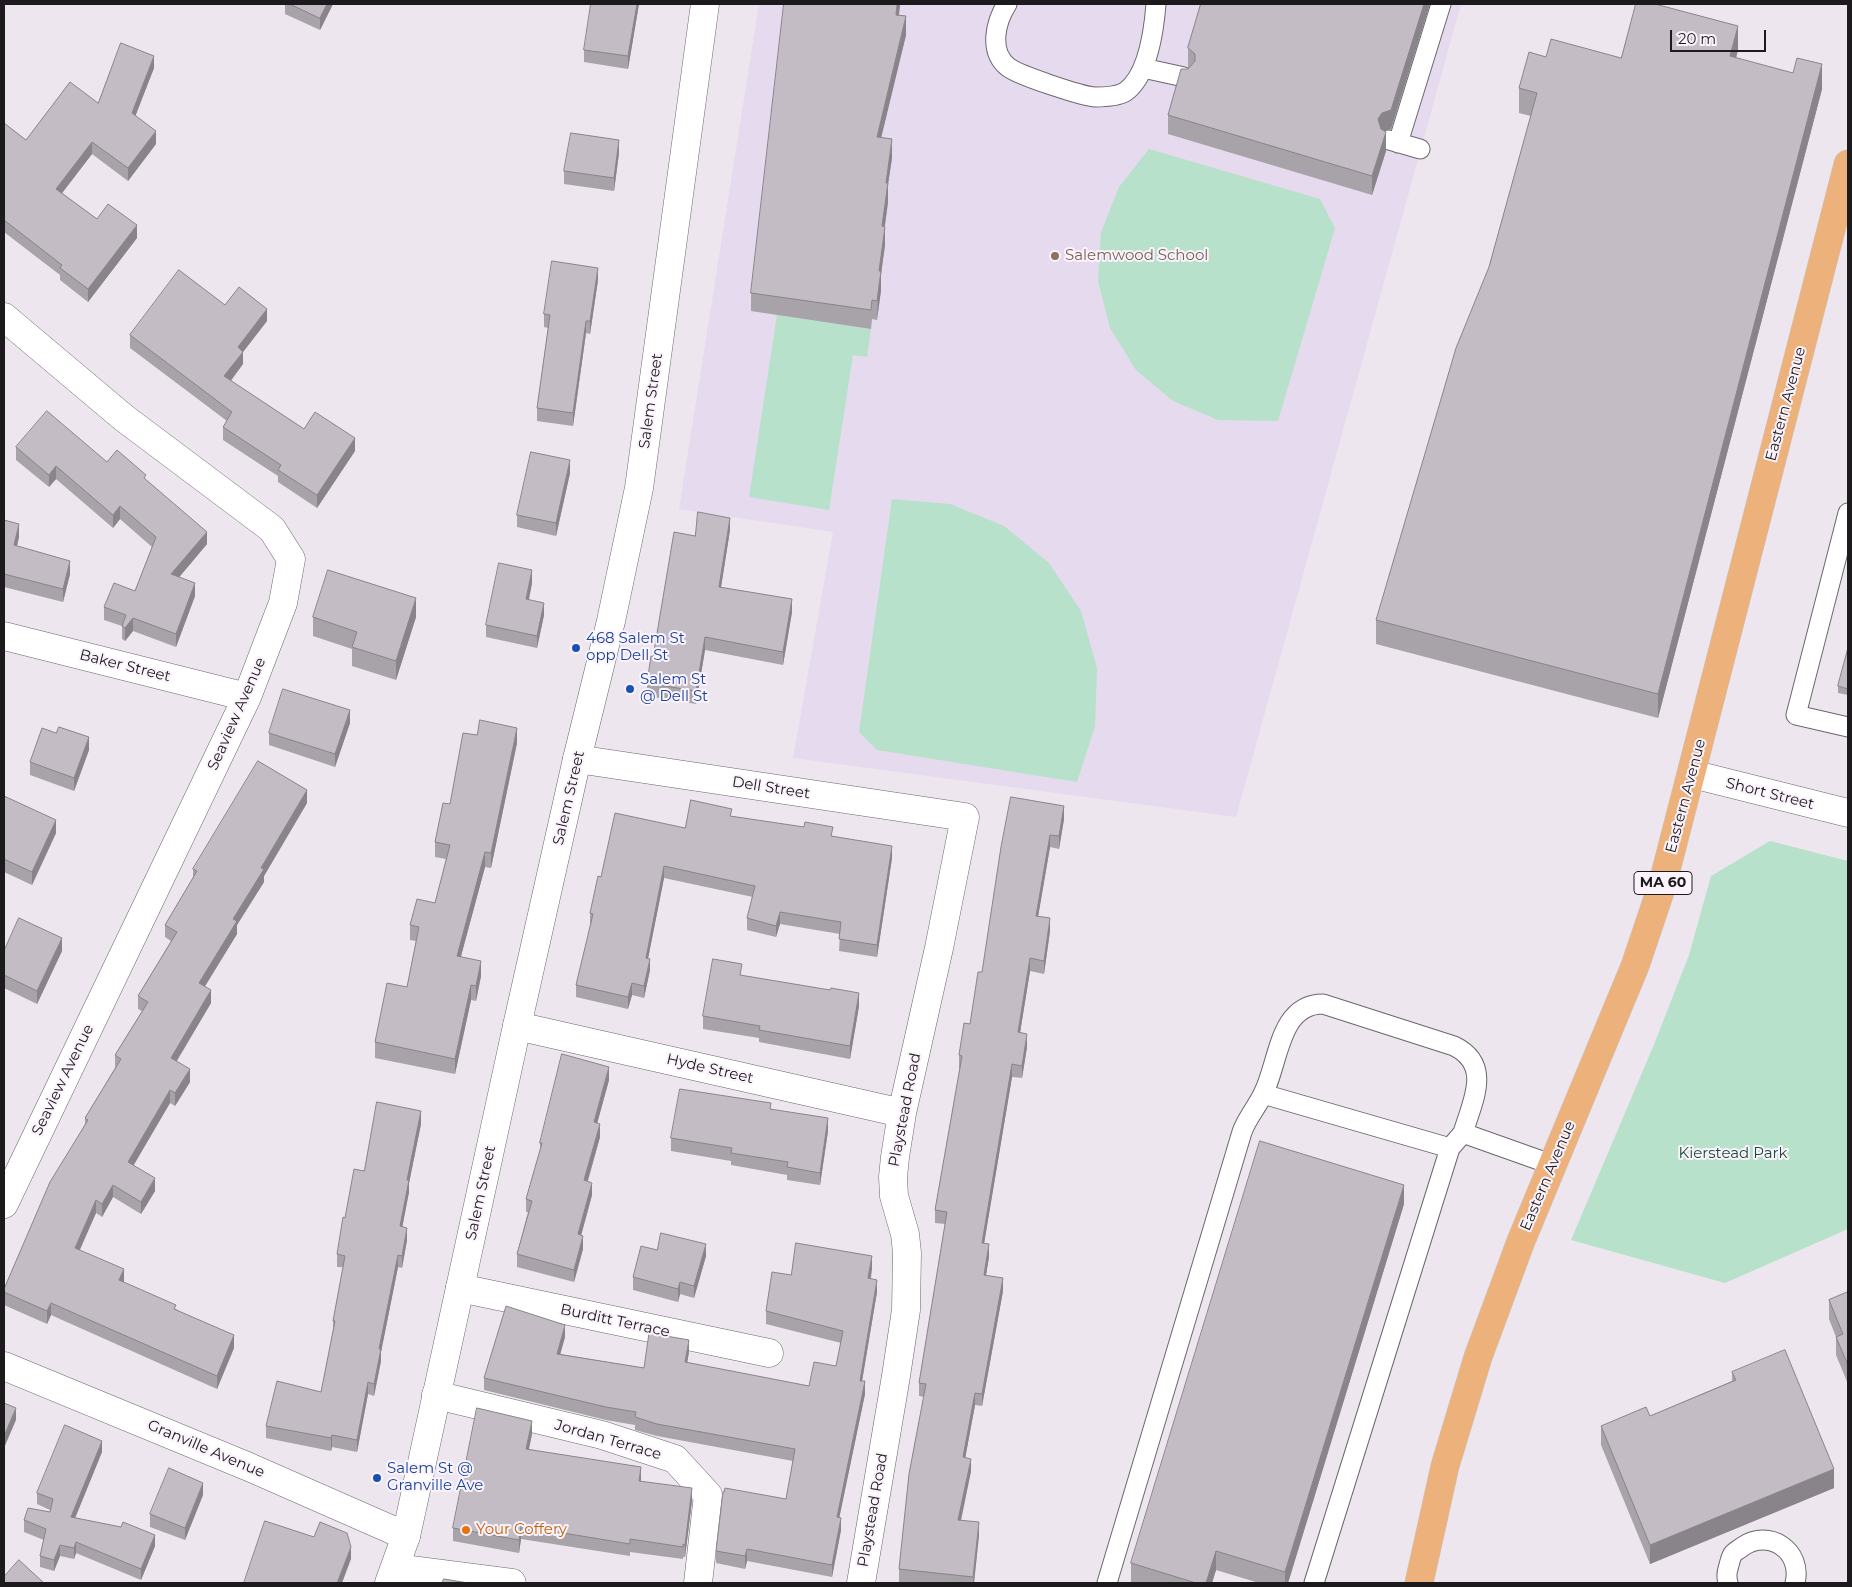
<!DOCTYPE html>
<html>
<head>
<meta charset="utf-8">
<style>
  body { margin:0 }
  #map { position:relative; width:1852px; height:1587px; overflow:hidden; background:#ede6ee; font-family:Montserrat,sans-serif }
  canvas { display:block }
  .frame { position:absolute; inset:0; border:5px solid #1c1a1d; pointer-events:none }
  .scale { position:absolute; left:1670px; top:30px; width:96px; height:22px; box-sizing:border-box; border:2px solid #1c1a1d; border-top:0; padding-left:6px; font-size:15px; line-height:18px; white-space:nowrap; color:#1c1a1d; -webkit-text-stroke:4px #fbf3fc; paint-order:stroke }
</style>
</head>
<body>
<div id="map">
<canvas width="1852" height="1587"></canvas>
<div class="frame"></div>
<div class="scale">20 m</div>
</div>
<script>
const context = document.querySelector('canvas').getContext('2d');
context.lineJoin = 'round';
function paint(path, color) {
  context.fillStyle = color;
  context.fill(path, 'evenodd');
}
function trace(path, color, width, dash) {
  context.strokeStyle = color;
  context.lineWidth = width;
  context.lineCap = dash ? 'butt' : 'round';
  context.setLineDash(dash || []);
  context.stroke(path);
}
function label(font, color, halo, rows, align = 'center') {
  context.font = font + ' Montserrat,sans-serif';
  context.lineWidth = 4;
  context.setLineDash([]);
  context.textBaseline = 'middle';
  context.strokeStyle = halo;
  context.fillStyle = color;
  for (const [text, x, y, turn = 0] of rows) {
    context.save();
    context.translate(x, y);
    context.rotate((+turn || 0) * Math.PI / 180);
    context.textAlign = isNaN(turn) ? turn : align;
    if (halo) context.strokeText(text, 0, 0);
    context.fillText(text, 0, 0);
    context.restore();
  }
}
paint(new Path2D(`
  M759 4H1461L1236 817 793 758 833 532 679 509Z`), '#e6daee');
paint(new Path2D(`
  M1149 149 1320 199 1335 228 1278 421 1218 420 1173 401 1136 370 1110 328 1098 281 1101 232 1119 187Z
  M777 315 871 329 867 357 853 355 829 510 749 497Z
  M892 499 950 504 1004 526 1049 563 1081 611 1097 668 1095 726 1077 782 877 750 859 732Z
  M1770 841 1848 861V1229L1725 1283 1571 1240 1653 1047 1689 955 1711 876Z`), '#b7e1cb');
const service = new Path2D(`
  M1007 4C996 21 988 51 1008 67 1018 75 1081 96 1095 97 1103 97 1118 96 1125 92 1148 76 1154 29 1156 4
  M1143 68 1184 77
  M1389 140 1420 149
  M1398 143 1441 4
  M1848 513 1796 715 1848 727
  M1263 1094 1450 1148
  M1107 1583 1242 1132C1247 1118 1257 1107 1263 1094 1279 1064 1278 1004 1323 1004L1454 1046C1493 1065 1472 1102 1463 1133
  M1314 1583 1450 1148 1463 1133 1553 1165
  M1728 1583C1726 1576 1727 1572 1729 1565 1730 1562 1731 1556 1733 1554 1735 1551 1740 1549 1742 1547 1769 1528 1803 1551 1795 1583`);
const minor = new Path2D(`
  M4 317 124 418 272 529 291 559 283 603 247 697 4 1204
  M4 636 247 697
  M577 759 965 817 939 948 902 1113 895 1157 893 1177 894 1196 905 1234 907 1253 906 1310 896 1376 861 1583
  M517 1026 902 1113
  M460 1288 769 1353
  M4 1366 249 1467 406 1536
  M436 1395 602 1435 675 1459 708 1495 698 1583
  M395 1568 512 1583`);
const secondary = new Path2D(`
  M1692 774 1848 813
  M389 1583 406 1536 517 1026 577 759 611 621 639 488 705 4`);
const primary = new Path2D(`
  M1419 1583 1445 1466 1478 1357 1521 1241 1635 966 1662 886 1848 164`);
trace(service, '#6c666d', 21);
trace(minor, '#6c666d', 29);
trace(secondary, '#6c666d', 29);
trace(primary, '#c9c8c9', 29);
trace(service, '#fff', 19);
trace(minor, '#fff', 28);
trace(secondary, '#fff', 28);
trace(primary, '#edb27b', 28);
paint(new Path2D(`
  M285 4H333L320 30 285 14Z
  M639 4 628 69 584 62V50Z
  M900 4 899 15 906 35 881 137 892 158 888 184V202L885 226V245L881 274V290L877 320 872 319 871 329 751 311V293Z
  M1201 4H1430L1391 129 1384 131 1386 151 1372 195 1168 134V115L1189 68 1188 67V48Z
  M1738 50 1736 58 1822 89 1658 718 1376 644V620L1489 267 1531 116 1519 113V88L1621 58Z
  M154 68 135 115 156 144 128 181 92 154 62 193 97 219 137 238 88 302 60 280V275L4 232V123L26 140 98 103Z
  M619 153 614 191 564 184V171Z
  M598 280 590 334 586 333 573 426 537 421V408L548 328 544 327V314Z
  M225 305 267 321 243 352V364L231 381 304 429 355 451 317 508 278 482V476L223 440V427L227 421 130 348V335Z
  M16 447 107 462 146 480 207 544 179 577 195 596 176 647 133 631 125 641 122 639V626L104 620V607L135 591 152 547 120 519 113 528 56 479 49 487 16 460Z
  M570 473 556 536 517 527V515Z
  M4 520 19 537 17 546 70 574 63 602 4 587Z
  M730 530 721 587 792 612 783 665 705 650 696 704 647 696V683L653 657 695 536Z
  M532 583 529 600 544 615 537 648 486 637V625Z
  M313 617H416L396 680 352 666V649L313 636Z
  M1848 648V695L1838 693V686Z
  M350 723 335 767 269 745V733Z
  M56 733 89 750 74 791 30 775V762Z
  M517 743 491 868 485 867 461 956 481 976 476 1001 471 1000 455 1074 375 1058V1042L407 987 416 941 410 940V925L435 903 446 859 435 857V842Z
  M4 796 56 833 32 885 4 872Z
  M307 803 264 876V882L237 925V934L205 986 211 1003 177 1061 190 1082 175 1106 170 1103 133 1165 155 1191 141 1214 113 1197 102 1217 96 1213 79 1250 124 1282 176 1309 234 1348 217 1389 51 1315 47 1324 4 1305V1289L85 1124V1118L115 1068V1055L142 1011 138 1009V996L171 941 165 937V925L193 878V869Z
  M1064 806V819L1059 849 1050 847 1038 916 1050 931 1044 974 1030 971 1020 1033 1027 1047 1022 1078 1012 1077 984 1243 989 1257 986 1275 1003 1291 982 1406 975 1405 965 1458 971 1471 961 1521 979 1535 974 1583H909L899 1582V1569L924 1397 919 1396V1383L945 1224 935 1223V1210L960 1068H959V1055L970 1024 982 972Z
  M732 816 833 836 892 858 877 957 839 951 840 934 780 924 776 937 747 930V918L753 897 664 878 648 958 650 970 644 998 632 995 628 1009 576 997V985L591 925H590V913L601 877 685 828Z
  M4 951H62L37 1004 4 988Z
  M742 976 859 1006 850 1059 759 1042V1038L703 1029V1016Z
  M609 1080 597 1123 600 1137 588 1181 592 1195 581 1235 583 1249 574 1282 517 1267V1254L528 1212H526V1199L540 1150V1143Z
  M771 1109 828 1131 820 1185 787 1180V1175L731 1165V1161L671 1151V1138Z
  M421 1124 409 1183V1192L402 1227 407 1240 402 1268 398 1267 381 1352V1361L374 1396 368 1394 357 1452 332 1447 331 1451 266 1438V1426L321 1392 333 1331V1321L343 1267H337V1254L345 1218 364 1171Z
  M1404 1204 1288 1583H1259L1216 1570 1212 1583H1135L1131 1582V1563Z
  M706 1256 694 1298 680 1294 678 1302 633 1290V1277Z
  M872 1268 871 1279 877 1292 862 1381 865 1394 839 1517 841 1530 832 1577 747 1561 745 1569 716 1563V1551L786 1499 793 1461 657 1436 635 1430V1425L606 1420 484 1390V1378L565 1337 560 1354 644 1368 689 1352 687 1363 809 1386 836 1366 841 1343 766 1324V1311L791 1275Z
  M1848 1292V1384L1836 1355V1337L1829 1319V1300Z
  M1732 1372 1834 1488 1650 1564 1601 1445V1426L1650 1416 1732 1381Z
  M532 1434 529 1449 641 1481 692 1501 685 1557H683V1559L630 1552V1556L521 1539 519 1553 453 1541V1528Z
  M102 1452 75 1518 155 1546 141 1580 76 1553 74 1559 60 1556 54 1571 40 1567V1556L44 1540 24 1532V1520L50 1512V1510L37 1504V1493Z
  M203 1495 185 1540 150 1527V1514Z`), '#a8a2a9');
paint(new Path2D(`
  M327 4H333L320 30V18Z
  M637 4H639L628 69V56Z
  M897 4H900V6L896 33V15Z
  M1424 4H1430L1391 129 1382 132 1378 119Z
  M906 16V35L877 155V137Z
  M1738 26V50L1730 80V56Z
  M154 56V68L132 125V113Z
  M1822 64V89L1658 718V694Z
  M156 131V144L128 181V168Z
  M1386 132V151L1372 195V176Z
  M892 139V158L888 184V202L882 245V226L886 183Z
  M619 140V153L614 191V178Z
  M92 142V154L56 201V189Z
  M137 225V238L88 302V289Z
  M885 227V245L881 274V290L877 320 879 271Z
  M598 268V280L590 334V321Z
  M267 309V321L243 352V364L224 389V376L238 347Z
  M586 321V333L573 426V413Z
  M355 438V451L317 508V495Z
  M570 460V473L556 536V523Z
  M56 466V479L49 487V475Z
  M120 506V519L113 528V515Z
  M730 518V530L719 600V587Z
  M19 524V537L14 558V545Z
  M207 532V544L171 587V574Z
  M70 561V574L63 602V589Z
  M532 570V583L526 612V599Z
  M195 583V596L176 647V634Z
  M416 598V617L396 680V661Z
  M792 599V612L783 665V652Z
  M544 603V615L537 648V636Z
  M133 618V631L125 641V628Z
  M705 637V650L696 704V691Z
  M350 710V723L335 767V754Z
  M517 728V743L491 868V853Z
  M89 737V750L74 791V778Z
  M307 790V803L264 876V882L237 925V934L199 996V983L261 868Z
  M1064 806V819L1059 849V836Z
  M56 820V833L32 885V872Z
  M1050 835V847L1036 929V916Z
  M892 846V858L877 957V945Z
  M485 852V867L457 971V956Z
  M664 866V878L646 969V958Z
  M780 912V924L776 937V926Z
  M1050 918V931L1044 974V961Z
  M62 938V951L37 1004V991Z
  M1030 958V971L1018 1045V1032Z
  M650 959V970L644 998V986Z
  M481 961V976L476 1001V986Z
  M632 983V995L628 1009V997Z
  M471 985V1000L455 1074V1059Z
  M211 990V1003L171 1070V1058Z
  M859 993V1006L850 1059V1046Z
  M1027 1034V1047L1022 1078V1066Z
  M1012 1064V1077L982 1256V1243Z
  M609 1067V1080L594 1135V1122Z
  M190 1069V1082L175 1106V1093Z
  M170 1090V1103L128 1175V1162Z
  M421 1111V1124L409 1183V1192L400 1239V1226L407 1180Z
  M828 1118V1131L820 1185V1173Z
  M600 1124V1137L584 1193V1180Z
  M155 1178V1191L141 1214V1202Z
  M592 1183V1195L578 1247V1234Z
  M113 1185V1197L102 1217V1204Z
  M1404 1185V1204L1288 1583H1285V1572Z
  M96 1200V1213L75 1261V1248Z
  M407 1228V1240L402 1268V1256Z
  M583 1236V1249L574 1282V1270Z
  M706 1244V1256L694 1298V1286Z
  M989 1244V1257L984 1287V1275Z
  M398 1255V1267L381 1352V1361L374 1396V1384L379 1349Z
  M872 1256V1268L868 1291V1278Z
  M124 1269V1282L119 1293V1280Z
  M1003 1278V1291L982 1406V1394Z
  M877 1280V1292L860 1393V1381Z
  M680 1282V1294L678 1302V1289Z
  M51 1303V1315L47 1324V1311Z
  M565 1325V1337L557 1366V1354Z
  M234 1335V1348L217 1389V1376Z
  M689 1340V1352L685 1375V1362Z
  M865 1381V1394L837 1529V1517Z
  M368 1382V1394L357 1452V1440Z
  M975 1393V1405L963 1470V1457Z
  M16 1408V1420L4 1448V1436Z
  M532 1421V1434L526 1462V1449Z
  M332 1435V1447L331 1451V1438Z
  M102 1441V1452L71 1528V1517Z
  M971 1459V1471L958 1533V1520Z
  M641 1467V1480L639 1493V1481Z
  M1834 1469V1488L1650 1564V1545Z
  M203 1483V1495L185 1540V1528Z
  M692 1488V1501L685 1557V1545Z
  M841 1518V1530L832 1577V1565Z
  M979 1522V1535L974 1583H973Z
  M521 1526V1539L519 1553V1540Z
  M155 1535V1546L141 1580V1569Z
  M76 1542V1553L74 1559V1548Z
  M60 1545V1556L54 1571V1560Z
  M351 1547V1559L342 1583H337Z
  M747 1549V1561L745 1569V1556Z
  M1216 1551V1570L1212 1583H1206Z`), '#888489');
const building = new Path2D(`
  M290 4H327L320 18Z
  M591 4H637L628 56 584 50Z
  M784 4H897L896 15 906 16 877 137 892 139 886 183H888L882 226 885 227 879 271H881L877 301 872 300 871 310 751 293Z
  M1201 4H1424L1391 110 1382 113 1378 119 1381 129 1386 132 1372 176 1168 115 1181 69H1188L1195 61V54L1188 48Z
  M1636 4H1655L1738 26 1730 56 1793 73 1797 58 1822 64 1658 694 1376 620 1456 348 1489 267 1537 93 1519 88 1529 52 1546 57 1551 39 1621 58Z
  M121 43 154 56 132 113 156 131 128 168 92 142 56 189 97 219 108 204 137 225 88 289 60 268 62 265 4 220V123L26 140 70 82 98 103Z
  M571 133 619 140 614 178 564 171Z
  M552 261 598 268 590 321H586L573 413 537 408 550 315 544 314Z
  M179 270 225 305 239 287 267 309 238 347 243 352 224 376 304 429 315 412 355 438 317 495 278 470 281 465 223 427 232 412 130 335Z
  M47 411 107 462 117 450 146 475 144 478 207 532 171 574 195 583 176 634 133 618 125 628 122 626 126 615 104 607 114 583 135 591 156 537 120 506 113 515 56 466 49 475 16 447Z
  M531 452 570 460 556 523 517 515Z
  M698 512 730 518 719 587 792 599 783 652 705 637 696 691 647 683 651 656 653 657 674 532 695 536Z
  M4 520 19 524 14 545 70 561 63 589 4 574Z
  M499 563 532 570 526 599 544 603 537 636 486 625Z
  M328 570 416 598 396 661 352 647 357 632 313 617Z
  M1848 648V689L1838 686Z
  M283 689 350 710 335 754 269 733Z
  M480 720 517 728 491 853 485 852 457 956 481 961 476 986 471 985 455 1059 375 1042 387 983 407 987 419 927 410 925 417 899 435 903 450 845 435 842 443 803 450 804 463 733 477 735Z
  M59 727 89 737 74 778 30 762 42 728 56 733Z
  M258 761 307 790 261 868 264 869 233 919 237 921 199 983 211 990 171 1058 190 1069 175 1093 170 1090 128 1162 155 1178 141 1202 113 1185 102 1204 96 1200 75 1248 124 1269 119 1280 176 1305 174 1309 234 1335 217 1376 51 1303 47 1311 4 1292V1289L50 1182 88 1120 85 1118 121 1059 115 1055 148 1002 138 996 177 932 165 925 197 871 193 869Z
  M4 796 56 820 32 872 4 859Z
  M1011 797 1064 806 1059 836 1050 835 1036 916 1050 918 1044 961 1030 958 1018 1032 1027 1034 1022 1066 1012 1064 982 1243 989 1244 984 1275 1003 1278 982 1394 975 1393 963 1457 971 1459 958 1520 979 1522 973 1577 899 1569 909 1474 926 1384 919 1383 947 1212 935 1210 962 1056 959 1055 964 1023 970 1024 978 972H982L1001 847Z
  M691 800 732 809 730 816 804 827 805 822 833 827 831 836 892 846 877 945 839 939 841 922 780 912 776 926 747 918 755 886 664 866 646 958 650 959 644 986 632 983 628 997 576 985 593 914 590 913 598 876 601 877 615 813 685 828Z
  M19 918 62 938 37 991 4 975V951Z
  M713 959 742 964 740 975 830 990 831 988 859 993 850 1046 759 1030 760 1026 703 1016Z
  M562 1054 609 1067 594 1122 600 1124 584 1180 592 1183 578 1234 583 1236 574 1270 517 1254 532 1201 526 1199 542 1143H540Z
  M680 1089 771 1103 770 1109 828 1118 820 1173 787 1167 788 1162 731 1153 732 1148 671 1138Z
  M377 1102 421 1111 407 1180H409L400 1226 407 1228 402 1256 398 1255 379 1349H381L374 1384 368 1382 357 1440 332 1435 331 1438 266 1426 277 1381 321 1392 335 1321H333L345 1256 337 1254 343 1217 345 1218 354 1169 364 1171Z
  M1260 1141 1404 1185 1285 1572 1216 1551 1206 1583H1196L1131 1563Z
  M661 1233 706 1244 694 1286 680 1282 678 1289 633 1277 641 1246 657 1250Z
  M796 1243 872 1256 868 1278 877 1280 860 1381H865L837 1517 841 1518 832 1565 747 1549 745 1556 716 1551 723 1492H724L725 1488 786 1499 795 1449 657 1424 635 1417 636 1412 606 1407 484 1378 506 1306 565 1325 557 1354 644 1368 649 1333 689 1340 685 1362 809 1386 814 1362 836 1366 843 1331 766 1311 772 1272 791 1275Z
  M1848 1292V1365L1836 1337 1843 1334 1829 1300Z
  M1785 1350 1834 1469 1650 1545 1601 1426 1646 1407 1650 1416 1736 1380 1732 1372Z
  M4 1403 16 1408 4 1436Z
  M477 1408 532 1421 526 1449 641 1467 639 1481 692 1488 685 1545 683 1544V1547L630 1539V1544L521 1526 519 1540 453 1528Z
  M65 1425 102 1441 71 1517 121 1527 123 1522 155 1535 141 1569 76 1542 74 1548 60 1545 54 1560 40 1556 46 1529 24 1520 28 1508 50 1512 53 1499 37 1493Z
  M169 1468 203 1483 185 1528 150 1514Z
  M265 1521 314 1537 320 1522 347 1533 351 1547 337 1583H244Z
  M19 1560 44 1583H4V1577Z
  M444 1579 468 1583H442Z`);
paint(building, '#c3bcc4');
trace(building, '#888489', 1);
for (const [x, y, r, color] of [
  [1055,256,5,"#8d6e63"],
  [576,648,5,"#1a4fb4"],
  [630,689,5,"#1a4fb4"],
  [377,1478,5,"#1a4fb4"],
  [466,1530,5,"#e8710a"]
]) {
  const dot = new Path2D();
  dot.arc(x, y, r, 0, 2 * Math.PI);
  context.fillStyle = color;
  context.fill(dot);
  trace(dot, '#fbf3fc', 2);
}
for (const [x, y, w] of [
  [1663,883,58]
]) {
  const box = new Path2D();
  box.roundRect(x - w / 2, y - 11.5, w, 23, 4);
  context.fillStyle = '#fbf3fc';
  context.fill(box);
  trace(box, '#1c1a1d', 1);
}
label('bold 14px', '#1c1a1d', null, [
  ["MA 60",1663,883]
]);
label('15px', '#785e54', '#fbf3fc', [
  ["Salemwood School",1065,256]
], 'left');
label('15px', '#1c1a1d', '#fbf3fc', [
  ["Salem Street",651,401,-82],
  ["Eastern Avenue",1786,404,-75],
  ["Baker Street",125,666,14],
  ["Seaview Avenue",237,714,-66],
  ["Dell Street",771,788,9],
  ["Short Street",1770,794,14],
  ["Eastern Avenue",1686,796,-75],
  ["Salem Street",569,798,-77],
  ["Hyde Street",710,1069,13],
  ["Seaview Avenue",63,1080,-64],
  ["Playstead Road",905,1110,-79],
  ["Eastern Avenue",1548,1176,-67],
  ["Salem Street",481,1193,-78],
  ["Burditt Terrace",615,1321,12],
  ["Jordan Terrace",608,1440,16],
  ["Granville Avenue",206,1449,23],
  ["Playstead Road",873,1510,-80]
]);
label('15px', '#164399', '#fbf3fc', [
  ["468 Salem St",586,639],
  ["opp Dell St",586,656],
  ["Salem St",640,680],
  ["@ Dell St",640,697],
  ["Salem St @",387,1469],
  ["Granville Ave",387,1486]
], 'left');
label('15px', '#1a4c37', '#fbf3fc', [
  ["Kierstead Park",1733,1154]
]);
label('15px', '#c56008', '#fbf3fc', [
  ["Your Coffery",476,1530]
], 'left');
</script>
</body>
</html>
